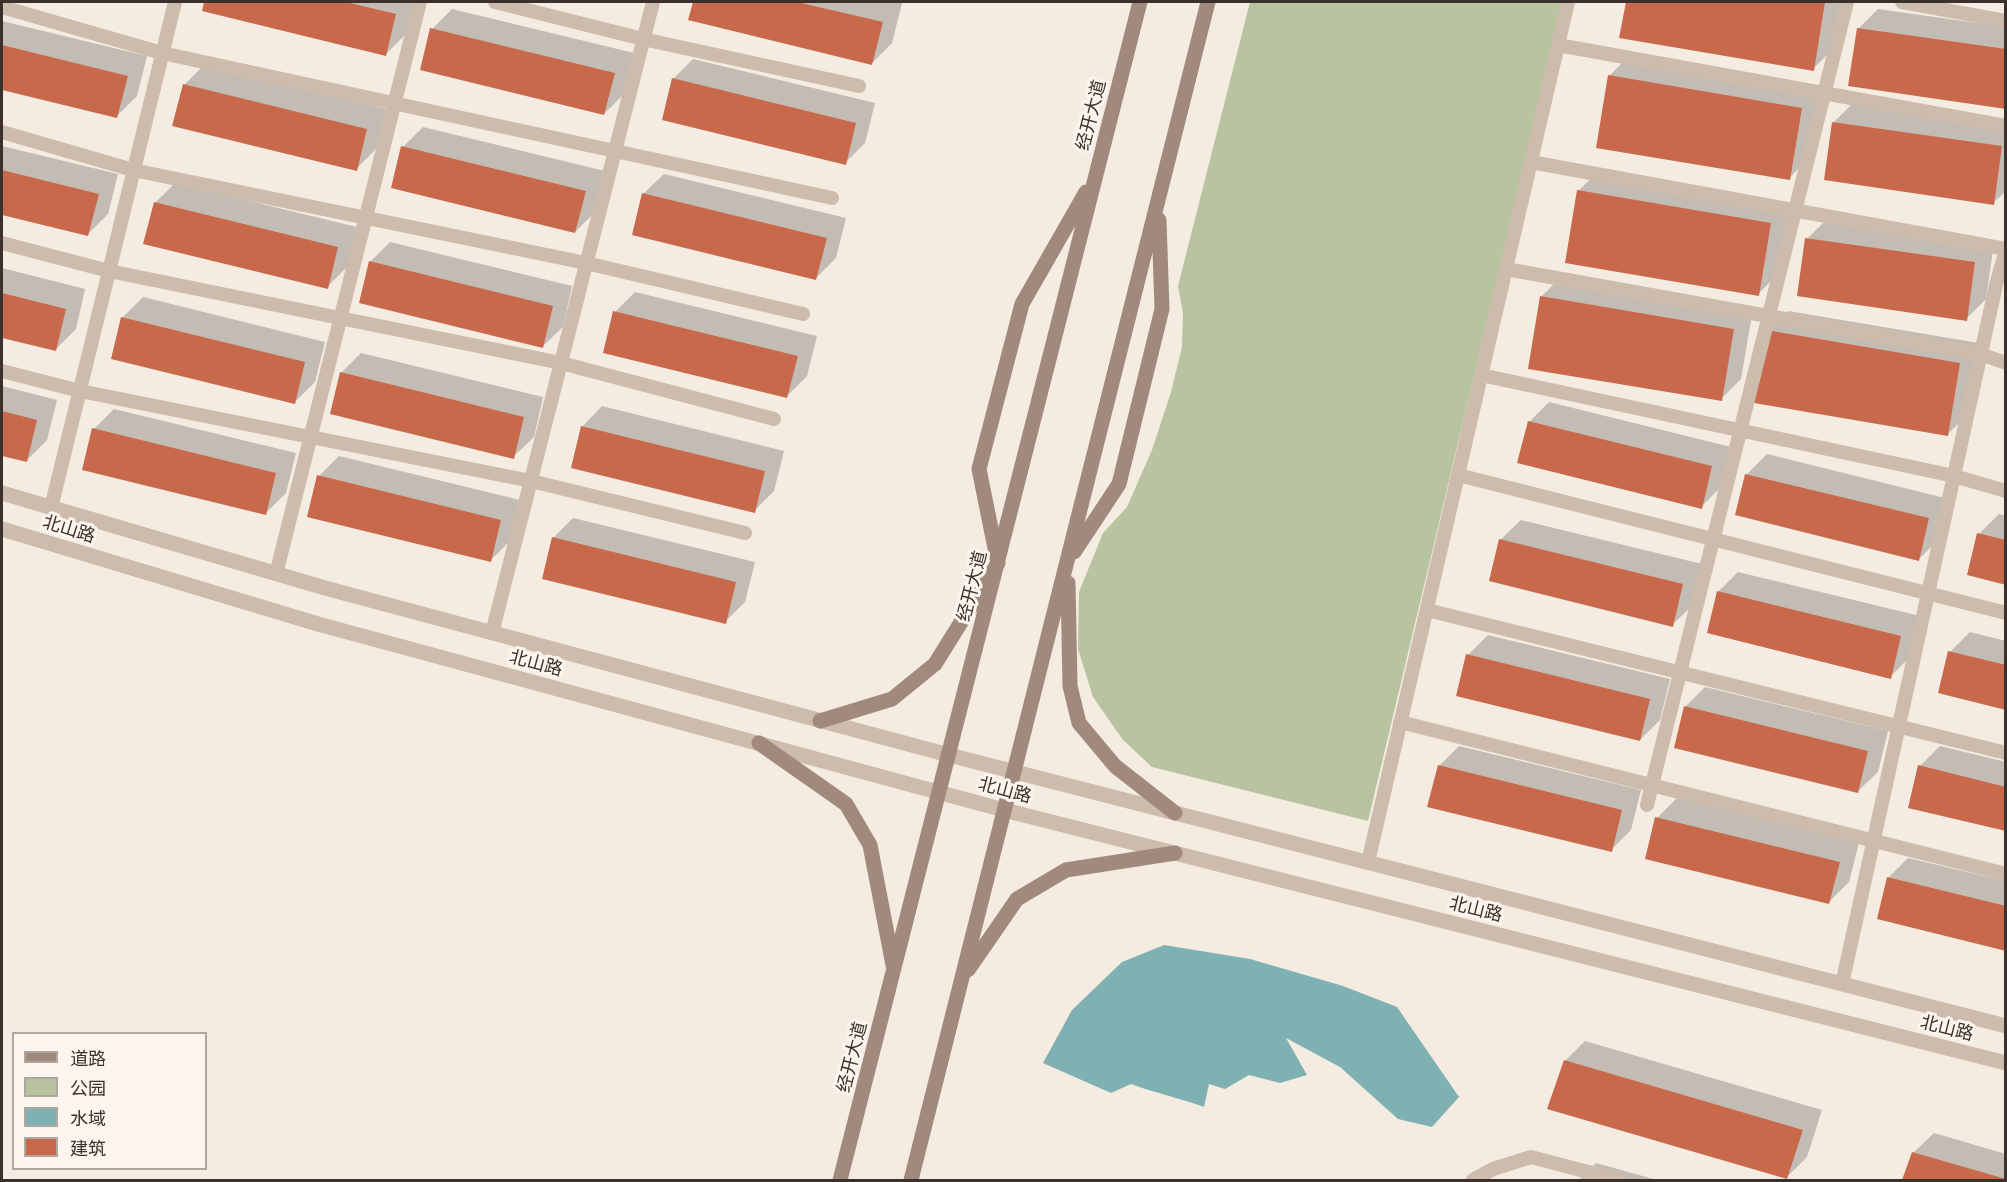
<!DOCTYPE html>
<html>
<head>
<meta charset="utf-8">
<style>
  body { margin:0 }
  #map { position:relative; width:2007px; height:1182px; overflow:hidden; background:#f4ebe1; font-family:"Exo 2","Noto Sans SC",sans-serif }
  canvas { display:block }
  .frame { position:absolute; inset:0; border:3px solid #3b302b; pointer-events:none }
  .legend { position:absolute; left:12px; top:1032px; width:195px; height:138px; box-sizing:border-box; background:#fbf5ee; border:2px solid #aea6a0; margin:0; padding:8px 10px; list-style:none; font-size:18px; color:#3b302b }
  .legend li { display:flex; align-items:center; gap:12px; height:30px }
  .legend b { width:30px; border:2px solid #aea6a0 }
</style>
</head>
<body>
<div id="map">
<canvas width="2007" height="1182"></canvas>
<div class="frame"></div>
<ul class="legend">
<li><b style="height:8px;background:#a18a7d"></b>道路</li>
<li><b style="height:16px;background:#b8c4a0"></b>公园</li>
<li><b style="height:16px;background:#7fb0b2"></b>水域</li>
<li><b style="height:16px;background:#c8694b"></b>建筑</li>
</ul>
</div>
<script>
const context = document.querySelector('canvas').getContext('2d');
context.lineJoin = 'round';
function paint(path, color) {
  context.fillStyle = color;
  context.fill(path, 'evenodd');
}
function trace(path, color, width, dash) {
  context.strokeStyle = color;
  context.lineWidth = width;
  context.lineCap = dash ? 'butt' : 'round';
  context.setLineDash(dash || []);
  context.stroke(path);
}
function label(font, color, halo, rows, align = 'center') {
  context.font = font + ' "Exo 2","Noto Sans SC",sans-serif';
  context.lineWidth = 6;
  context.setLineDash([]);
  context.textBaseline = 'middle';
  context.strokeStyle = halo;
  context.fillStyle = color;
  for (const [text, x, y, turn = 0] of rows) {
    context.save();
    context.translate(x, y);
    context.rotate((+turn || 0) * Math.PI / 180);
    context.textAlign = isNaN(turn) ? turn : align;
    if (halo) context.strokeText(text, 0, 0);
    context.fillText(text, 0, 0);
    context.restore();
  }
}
paint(new Path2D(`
  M1250 2H1563L1368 821 1152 767 1123 740 1093 697 1078 649 1079 592 1103 533 1127 507 1152 450 1171 392 1182 347 1183 313 1178 286Z`), '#b8c4a0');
paint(new Path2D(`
  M1164 945 1250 959 1343 986 1397 1007 1459 1097 1432 1127 1398 1119 1340 1067 1286 1038 1307 1075 1280 1083 1249 1075 1225 1089 1209 1084 1204 1107C1180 1098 1155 1093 1131 1084L1111 1093 1043 1063 1072 1010 1122 962Z`), '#7fb0b2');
paint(new Path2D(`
  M206 2H414L406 34 386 54 204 10Z
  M694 2H898L902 3 892 43 872 63 690 19Z
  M1627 2H1841L1833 49 1813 69 1621 37Z
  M452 9 634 53 624 94 604 114 432 29Z
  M1878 9 2006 27V107L1858 29Z
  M2 21 147 56 137 96 117 116 2 88Z
  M1629 56 1821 88 1809 158 1789 178 1609 76Z
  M693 59 875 103 865 143 845 163 673 79Z
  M204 65 386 109 376 149 356 169 184 85Z
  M1854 102 2006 124V191L1993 203 1826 179 1834 122Z
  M423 127 605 171 595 212 575 232 403 147Z
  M2 146 118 174 108 214 88 234 2 213Z
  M1599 171 1790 203 1778 274 1758 294 1578 191Z
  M664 174 846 218 836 258 816 278 643 194Z
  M175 183 357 227 347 267 327 287 155 203Z
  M1827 219 1994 243 1986 299 1966 319 1807 239Z
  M390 242 572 286 563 327 542 347 370 262Z
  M2 268 85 289 76 329 56 349 2 336Z
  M1561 277 1753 309 1741 379 1721 399 1541 297Z
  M635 292 817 336 807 376 787 396 615 312Z
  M143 297 325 342 315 382 295 402 122 318Z
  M1788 311 1979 343 1968 414 1948 434 1768 331Z
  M361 353 543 397 534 437 513 457 341 373Z
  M2 386 57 400 47 440 27 460 2 454Z
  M1549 402 1731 447 1721 487 1701 507 1529 422Z
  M602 406 784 451 774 491 754 511 582 427Z
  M114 409 296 453 286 493 266 513 94 429Z
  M1767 454 1949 499 1939 539 1919 559 1747 474Z
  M339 456 520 500 511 540 491 560 319 476Z
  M1999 514 2006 516V583L1979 534Z
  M573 518 755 562 745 602 725 622 553 538Z
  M1521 520 1702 564 1693 605 1672 625 1500 540Z
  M1738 572 1920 616 1910 657 1890 677 1718 592Z
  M1970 632 2006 641V708L1950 652Z
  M1488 635 1670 679 1660 720 1640 740 1468 655Z
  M1705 687 1888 731 1878 772 1857 792 1685 707Z
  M1459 746 1641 790 1631 830 1611 850 1439 766Z
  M1940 746 2006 762V830L1920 766Z
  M1677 798 1859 843 1849 882 1829 902 1657 818Z
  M1908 858 2006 881V949L1888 878Z
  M1585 1041 1822 1110 1807 1157 1787 1177 1565 1061Z
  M1934 1133 2006 1154V1180H1904L1913 1153Z
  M1596 1163 1657 1180H1579Z`), '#0003');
paint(new Path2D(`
  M204 2H346L396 14 386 56 202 11Z
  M693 2H797L883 22 872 65 688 20Z
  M1626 2H1825L1814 71 1619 38Z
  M430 28 615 73 604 115 420 70Z
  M1857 28 2006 49V109L1848 86Z
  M2 45 128 76 117 118 2 90Z
  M1608 75 1802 108 1790 180 1596 148Z
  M672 78 856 123 846 165 662 120Z
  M183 84 367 129 357 171 172 126Z
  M1832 122 2002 146 1994 205 1824 180Z
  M401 146 586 191 575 233 391 188Z
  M2 170 99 194 88 236 2 215Z
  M1577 190 1771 223 1759 296 1565 263Z
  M642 193 827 238 816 280 632 235Z
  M154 202 338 247 328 289 143 244Z
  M1805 238 1975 262 1967 321 1797 296Z
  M369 261 553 306 543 348 359 303Z
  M2 293 66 309 56 351 2 338Z
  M1540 296 1734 329 1722 401 1528 369Z
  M613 311 798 356 787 398 603 353Z
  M121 317 305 362 295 404 111 359Z
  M1766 330 1960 363 1948 436 1754 403Z
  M340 372 524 417 514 459 330 414Z
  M2 411 37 420 27 462 2 456Z
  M1528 421 1712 466 1702 509 1517 463Z
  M581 426 765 471 755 513 571 468Z
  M92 428 276 473 266 515 82 470Z
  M1745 474 1929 518 1919 561 1735 515Z
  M317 475 501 520 491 562 307 517Z
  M1977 533 2006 540V585L1967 575Z
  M552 537 736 582 726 624 542 579Z
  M1499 539 1683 584 1673 627 1489 581Z
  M1717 591 1901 636 1891 679 1707 633Z
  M1948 651 2006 665V710L1938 693Z
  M1466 654 1650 699 1640 741 1456 696Z
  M1684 706 1868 751 1858 793 1674 748Z
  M1438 765 1622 810 1612 852 1427 807Z
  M1918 765 2006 787V831L1908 808Z
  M1655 817 1840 862 1829 904 1645 859Z
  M1887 877 2006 906V951L1877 919Z
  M1564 1060 1803 1130 1787 1179 1547 1109Z
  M1912 1152 2006 1179V1180H1902Z`), '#c8694b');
trace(new Path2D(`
  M495 2 643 39 859 86
  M1902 2 2006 21
  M2 7 162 53 832 198
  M1558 45 2006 126
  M2 132 133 170 586 263 803 314
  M1531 162 2006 249
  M2 243 109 271 561 363 774 419
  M1506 269 1980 354 2006 363
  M2 371 80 391 531 481 745 533
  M1481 375 1954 476 2006 491
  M1458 475 2006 613
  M51 508 175 2
  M276 574 420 2
  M1427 610 2006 753
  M492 633 653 2
  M1400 722 2006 874
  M1647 805 1847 2
  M1368 862 1568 2
  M1842 984 1996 285 2006 249
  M1473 1180 1493 1169 1531 1157 1619 1180`), '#cdbbac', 14);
trace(new Path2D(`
  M2 493 325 588 949 755 2006 1026
  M2 529 318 624 1004 810 2006 1063`), '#cdbbac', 15);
trace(new Path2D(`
  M1074 552 1119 484 1162 309 1159 220
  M1068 583 1070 686 1079 723 1115 766 1175 813
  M820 721 892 699 935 664 998 563 979 469 1022 304 1086 192
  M759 743 846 804 870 845 893 965
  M968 970 1017 899 1066 870 1175 853
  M840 1180 1140 2
  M911 1180 1208 2`), '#a18a7d', 15);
label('18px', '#3b302b', '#fbf5ee', [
  ["经开大道",1091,115,-76],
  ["北山路",69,529,17],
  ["经开大道",972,586,-76],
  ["北山路",536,663,15],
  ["北山路",1005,790,15],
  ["北山路",1476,909,14],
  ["北山路",1947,1028,14],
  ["经开大道",852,1057,-76]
]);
</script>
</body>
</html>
